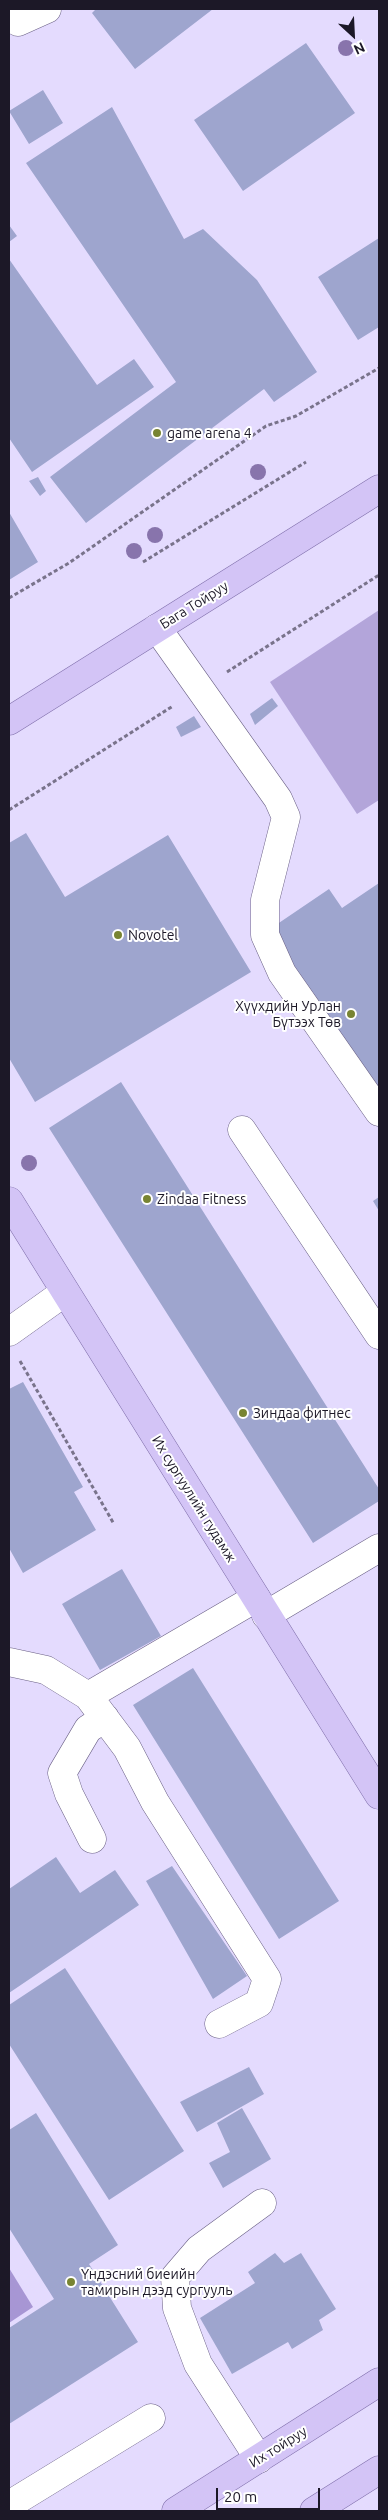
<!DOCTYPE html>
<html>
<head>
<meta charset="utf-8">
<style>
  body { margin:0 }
  #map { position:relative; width:388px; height:2520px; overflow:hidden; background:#e4dbfe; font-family:Ubuntu,sans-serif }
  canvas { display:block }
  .frame { position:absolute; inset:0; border:10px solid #1c1827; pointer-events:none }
  .north { position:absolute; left:328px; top:10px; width:50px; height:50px; -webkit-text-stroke:4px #fff; paint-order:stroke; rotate:155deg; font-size:14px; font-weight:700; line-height:20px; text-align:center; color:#1c1827 }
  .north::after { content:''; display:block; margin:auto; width:18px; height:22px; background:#1c1827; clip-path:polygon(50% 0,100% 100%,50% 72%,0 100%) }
  .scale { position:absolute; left:216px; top:2488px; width:104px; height:22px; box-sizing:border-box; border:2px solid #1c1827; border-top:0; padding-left:6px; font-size:15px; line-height:18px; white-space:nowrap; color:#1c1827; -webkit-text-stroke:4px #fff; paint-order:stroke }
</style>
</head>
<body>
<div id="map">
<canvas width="388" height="2520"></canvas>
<div class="frame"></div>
<div class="north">N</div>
<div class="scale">20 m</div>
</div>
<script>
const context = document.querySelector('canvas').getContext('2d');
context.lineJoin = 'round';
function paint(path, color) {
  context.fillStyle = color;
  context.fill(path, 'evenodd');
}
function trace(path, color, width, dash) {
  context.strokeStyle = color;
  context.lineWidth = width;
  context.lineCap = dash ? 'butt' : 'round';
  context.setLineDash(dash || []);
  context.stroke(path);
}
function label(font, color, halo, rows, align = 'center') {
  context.font = font + ' Ubuntu,sans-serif';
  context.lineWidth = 4;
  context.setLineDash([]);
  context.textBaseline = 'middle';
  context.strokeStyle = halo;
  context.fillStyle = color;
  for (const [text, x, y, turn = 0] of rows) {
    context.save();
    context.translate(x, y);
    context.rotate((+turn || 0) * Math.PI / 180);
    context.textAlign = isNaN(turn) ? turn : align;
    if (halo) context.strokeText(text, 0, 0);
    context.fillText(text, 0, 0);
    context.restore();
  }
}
paint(new Path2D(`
  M379 610V800L357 814 270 682Z`), '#b3a5da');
paint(new Path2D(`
  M9 2268 33 2307 9 2323Z`), '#a796d4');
paint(new Path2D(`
  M96 9H213L135 69 92 13Z
  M306 43 355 113 243 191 194 120Z
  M43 90 63 123 29 144 9 111Z
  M112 107 184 239 203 229 257 280 317 372 274 402 264 389 86 523 50 477 176 382 26 163Z
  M9 225 17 236 9 242Z
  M379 238V327L358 340 318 277Z
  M9 259 97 385 134 359 154 387 32 472 9 438Z
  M38 477 46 491 40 496 29 481Z
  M9 512 38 562 9 580Z
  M272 698 278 706 255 725 250 714Z
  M194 716 201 727 181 737 176 727Z
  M26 833 65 897 168 835 251 972 35 1102 9 1058V843Z
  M379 883V1096L267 931 329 889 342 908Z
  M121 1082 379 1489V1501L313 1543 49 1128Z
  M379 1197V1211L373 1201Z
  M23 1382 83 1487 74 1492 96 1530 23 1573 9 1548V1389Z
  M122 1569 161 1636 100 1670 62 1604Z
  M193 1668 339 1901 279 1939 133 1705Z
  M56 1857 80 1893 115 1870 139 1905 9 1993V1889Z
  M172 1866 247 1976 213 1999 146 1881Z
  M65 1968 184 2151 109 2200 9 2044V2005Z
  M249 2067 264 2094 197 2132 180 2102Z
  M242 2108 271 2159 223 2188 209 2163 230 2152 217 2123Z
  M36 2113 118 2245 89 2264 138 2342 9 2424V2328L54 2299 9 2228V2130Z
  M275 2253 284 2263 301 2253 336 2309 319 2320 323 2330 292 2349 288 2342 232 2374 200 2318 255 2283 248 2272Z`), '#9ea5ce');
const minor = new Path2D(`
  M9 16 18 22 47 9
  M157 628 278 799 286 817 265 900V935L282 973 379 1112
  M242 1130 379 1335
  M9 1332 65 1292
  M266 1615 379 1548
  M9 1662 46 1670 88 1696 127 1748 155 1802 267 1979 259 2003 219 2024
  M88 1696 256 1598
  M92 1839 69 1794 62 1773 88 1729 105 1718
  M259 2459 198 2364 177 2308 175 2277 199 2249 262 2203
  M9 2505 151 2418`);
const major = new Path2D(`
  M9 721 379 489
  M9 1201 379 1795
  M176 2511 379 2382
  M314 2511 379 2470`);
trace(minor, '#6a6085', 29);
trace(major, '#7f6eaa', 29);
trace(new Path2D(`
  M143 562 306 462
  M9 598 69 563 266 426 296 416 379 368
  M227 672 379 575
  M9 810 173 706
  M20 1361 114 1524`), '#79738b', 3, [4, 2.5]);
trace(minor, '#fff', 28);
trace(major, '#d3c4f6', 28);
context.fillStyle = '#8874ac';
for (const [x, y] of [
  [346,48],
  [258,472],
  [155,535],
  [134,551],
  [29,1163]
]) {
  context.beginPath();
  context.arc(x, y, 8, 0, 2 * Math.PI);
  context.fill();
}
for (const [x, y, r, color] of [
  [157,433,5,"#788432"],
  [118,935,5,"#788432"],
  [351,1014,5,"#788432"],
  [147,1199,5,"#788432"],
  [243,1413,5,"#788432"],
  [71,2282,5,"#788432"]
]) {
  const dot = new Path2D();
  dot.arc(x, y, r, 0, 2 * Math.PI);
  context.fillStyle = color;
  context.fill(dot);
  trace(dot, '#fff', 2);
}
label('14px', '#1c1827', '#fff', [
  ["game arena 4",167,433],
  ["Novotel",128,935],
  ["Хүүхдийн Урлан",341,1006,"right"],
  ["Бүтээх Төв",341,1022,"right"],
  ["Zindaa Fitness",157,1199],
  ["Зиндаа фитнес",253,1413],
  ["Үндэсний биеийн",81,2274],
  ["тамирын дээд сургууль",81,2290]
], 'left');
label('14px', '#1c1827', '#fff', [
  ["Бага Тойруу",194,605,-32],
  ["Их сургуулийн гудамж",194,1499,58],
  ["Их тойруу",278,2447,-32]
]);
</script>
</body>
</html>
